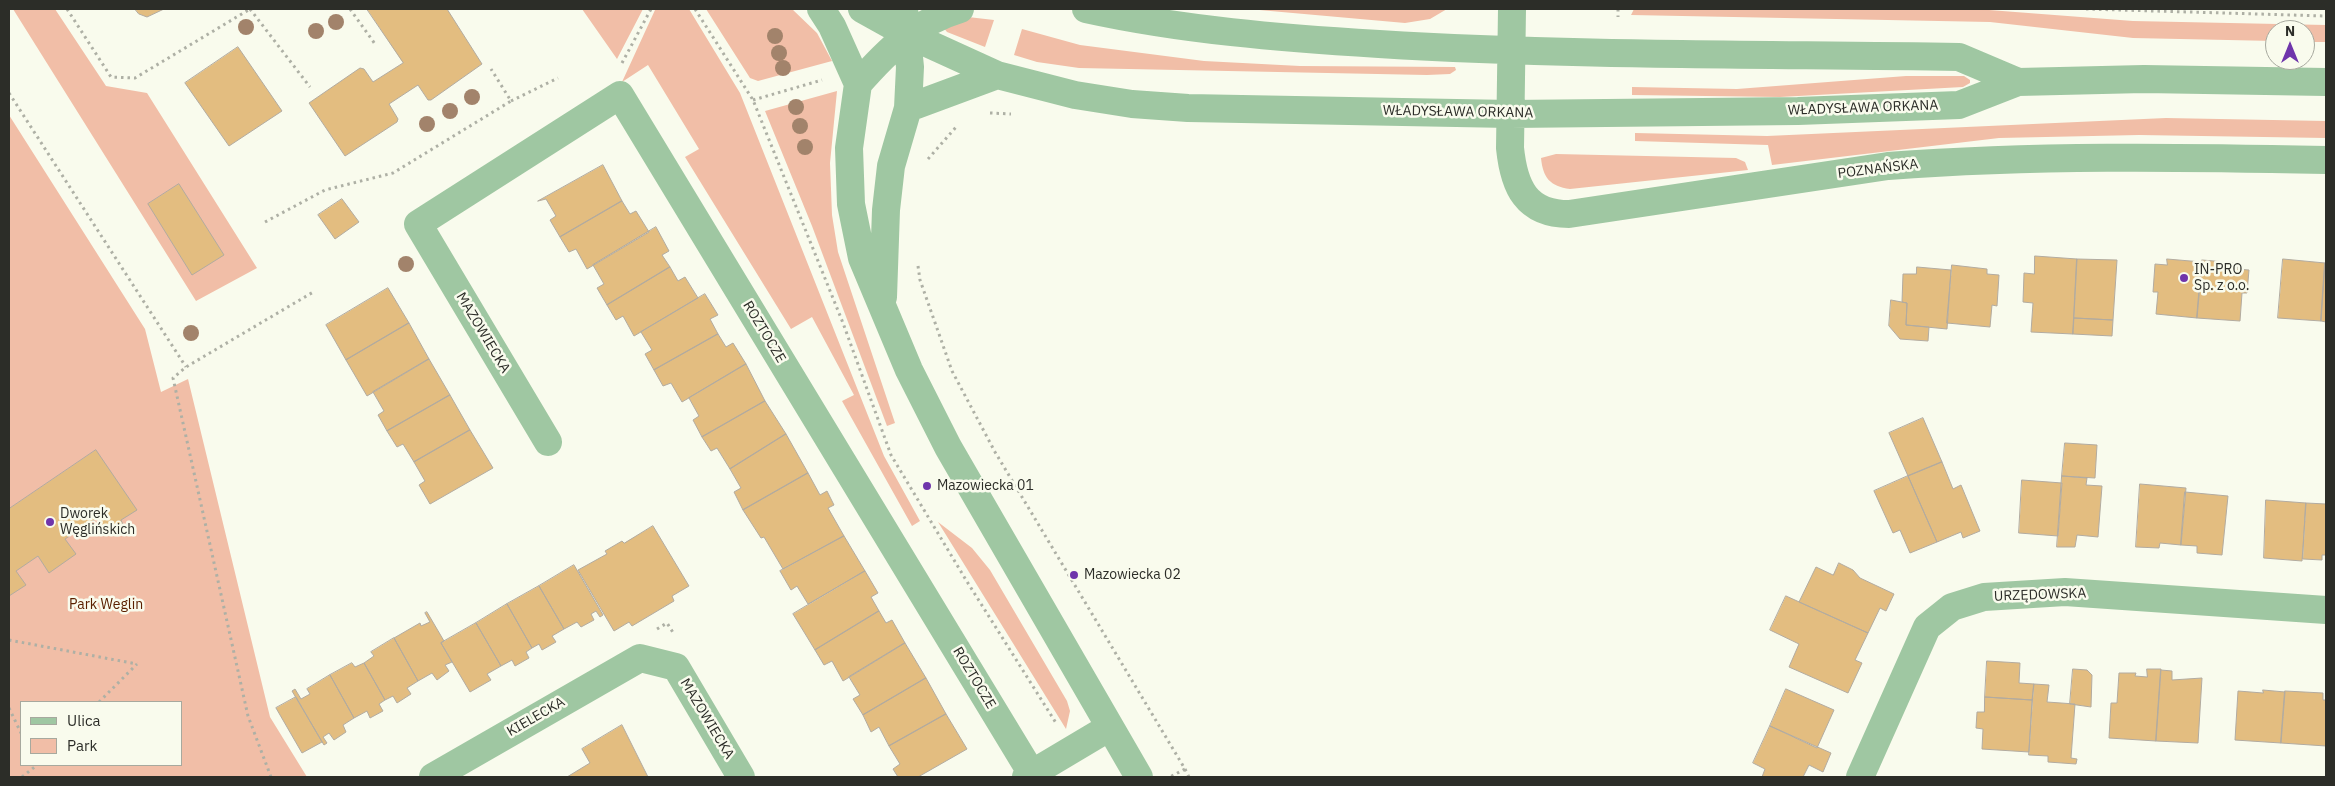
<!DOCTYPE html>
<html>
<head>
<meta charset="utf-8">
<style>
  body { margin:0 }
  #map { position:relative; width:2335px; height:786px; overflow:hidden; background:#f9fbed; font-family:"IBM Plex Sans",sans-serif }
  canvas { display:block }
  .frame { position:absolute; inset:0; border:10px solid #2c2d28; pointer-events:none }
  .legend { position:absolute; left:20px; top:701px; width:162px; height:65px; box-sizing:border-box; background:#f9fbed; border:1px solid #a7a99e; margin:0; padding:6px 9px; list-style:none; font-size:15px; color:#2c2d28 }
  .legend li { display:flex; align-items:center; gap:10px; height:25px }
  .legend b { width:25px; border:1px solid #a7a99e }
  .north { position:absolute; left:2265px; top:20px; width:50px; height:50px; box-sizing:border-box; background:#f9fbed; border:1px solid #a7a99e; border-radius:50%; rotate:0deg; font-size:14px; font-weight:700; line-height:20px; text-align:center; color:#2c2d28 }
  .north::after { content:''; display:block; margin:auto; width:18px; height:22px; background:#6f35ab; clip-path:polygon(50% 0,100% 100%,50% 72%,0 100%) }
</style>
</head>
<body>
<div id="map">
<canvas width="2335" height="786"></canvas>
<div class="frame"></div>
<ul class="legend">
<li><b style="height:6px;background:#9fc7a2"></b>Ulica</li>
<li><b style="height:14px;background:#f1bea7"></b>Park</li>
</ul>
<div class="north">N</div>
</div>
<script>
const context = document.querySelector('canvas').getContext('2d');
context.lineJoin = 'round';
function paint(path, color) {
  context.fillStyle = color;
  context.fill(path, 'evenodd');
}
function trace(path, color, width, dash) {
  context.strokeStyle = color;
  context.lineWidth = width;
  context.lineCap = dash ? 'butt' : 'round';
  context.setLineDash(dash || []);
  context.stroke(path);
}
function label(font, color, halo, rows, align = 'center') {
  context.font = font + ' "IBM Plex Sans",sans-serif';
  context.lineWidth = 5;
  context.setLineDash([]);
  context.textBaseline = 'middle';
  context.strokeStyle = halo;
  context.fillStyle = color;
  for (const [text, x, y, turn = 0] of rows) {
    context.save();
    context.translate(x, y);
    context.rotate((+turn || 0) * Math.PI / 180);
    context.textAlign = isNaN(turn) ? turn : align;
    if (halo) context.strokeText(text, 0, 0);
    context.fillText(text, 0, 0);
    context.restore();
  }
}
paint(new Path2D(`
  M13 9H55L106 86 147 93 257 268 196 301Z
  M582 9H643L617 59Z
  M689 9 740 93 884 456 920 521 912 526 842 401 854 395 812 317 791 329 685 157 699 149 648 65 622 82 655 10Z
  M706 9H792L817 33 832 61 758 81 750 78Z
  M1248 9H1447L1430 19 1405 23Z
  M1634 9H1976L2133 21 2326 25V42H2305V30H2275V41L2133 38 1990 22 1631 15Z
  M968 17 994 20 985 47 947 32 943 27Z
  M1022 29 1080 45 1204 61 1300 66 1455 67 1456 70 1450 74 1427 75 1079 68 1037 62 1014 55Z
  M1906 76H1964L1970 80V83L1963 87 1780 97 1632 95V87L1737 89Z
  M837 91 830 163 832 215 838 252 895 423 887 426 812 226 765 111Z
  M9 115 145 329 161 392 188 379 270 717 307 777H9ZM21 702H181V765H21Z
  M2166 118 2326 121V138L2139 135 1999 138 1772 165 1768 145 1635 141V133L1767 136Z
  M1556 154 1736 158 1745 162 1748 170 1570 189C1550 186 1543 178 1541 158Z
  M938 522 972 548 990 570 1067 701 1070 711 1066 729Z`), '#f1bea7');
const building = new Path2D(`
  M135 9H164L147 17 139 14Z
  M367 9H447L482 64 431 100H428L418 85 389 104 398 119 397 122 345 156 309 103 360 68 364 69 373 82 403 63Z
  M238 47 282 111 229 146 185 83Z
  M603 165 622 201 560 237 550 220 556 216 546 199 538 201Z
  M179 184 224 255 192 275 148 204Z
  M342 199 359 222 335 239 318 215Z
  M622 201 630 214 636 211 649 232 587 269 576 249 569 252 560 237Z
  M656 227 669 251 662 255 670 267 607 305 597 288 604 284 593 265Z
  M2035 256 2077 259 2073 334 2031 332 2033 303 2023 302 2024 273 2034 274Z
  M2077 259 2117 260 2113 320 2074 318Z
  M2167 259 2202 262 2197 318 2156 314 2158 292H2153L2155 264 2167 265Z
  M2283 259 2325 263 2321 321 2278 318Z
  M2202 260 2238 263 2237 269 2249 270 2247 293H2242L2240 321 2197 318Z
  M2325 263H2326V322L2321 321Z
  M1952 265 1987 269V274L1999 275 1997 306 1992 305 1990 327 1947 323Z
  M670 267 678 281 685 277 698 298 634 336 623 316 616 320 607 305Z
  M1917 267 1951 270 1947 329 1906 325 1907 303 1902 302 1903 274H1916Z
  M388 288 409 323 346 360 326 325Z
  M705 294 718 315 710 319 718 334 654 370 645 354 652 350 641 332Z
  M1891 300 1907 303 1906 325 1929 327 1928 341 1900 339 1889 326Z
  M2074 318 2113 320 2112 336 2073 334Z
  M409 323 429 359 367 396 346 360Z
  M718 334 726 347 733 343 746 364 682 402 671 383 663 386 654 370Z
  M429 359 450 395 387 431 378 415 384 411 373 392Z
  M746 364 765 401 702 437 693 420 699 416 689 398Z
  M450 395 470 430 414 462 403 444 397 447 387 431Z
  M765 401 786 434 730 469 717 448 711 451 702 437Z
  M1923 418 1942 462 1908 476 1889 433Z
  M470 430 493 468 430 504 419 485 425 481 414 462Z
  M786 434 808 473 743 510 734 492 741 488 730 469Z
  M2065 443 2097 445 2095 478 2062 476Z
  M96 450 137 510 121 520 124 527 118 536 107 534 97 518 65 539 76 554 49 573 38 556 16 571 26 585 9 596V509Z
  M1942 462 1953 489 1961 485 1980 531 1963 538 1961 532 1937 542 1908 476Z
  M808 473 820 495 827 491 834 505 828 508 844 536 783 569 764 537 761 538 743 510Z
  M1908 476 1937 542 1910 553 1900 530 1893 533 1874 491Z
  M2062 476 2087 478 2086 485 2102 486 2098 537 2077 535 2075 547H2057Z
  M2022 480 2062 483 2058 536 2019 533Z
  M2140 484 2186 488 2181 545 2160 543 2159 548 2136 547Z
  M2185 492 2228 496 2222 555 2197 553V546L2181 545Z
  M2266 500 2306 503 2302 561 2264 558Z
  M2306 503 2326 504V555H2322V560L2303 559Z
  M653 526 689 586 672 596 674 601 632 626 629 622 614 631 578 570 607 554 605 551 622 541 624 543Z
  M844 536 865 571 808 604 797 586 791 590 780 571Z
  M1839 563 1853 570 1860 578 1894 594 1886 611 1880 608 1868 633 1799 602 1816 567 1833 575Z
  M574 565 603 615 600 617 596 611 591 614 594 620 581 627 577 622 564 629 539 586Z
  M865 571 878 593 871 597 879 611 815 650 793 614Z
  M539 586 564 629 552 636 556 642 542 650 539 644 532 648 507 604Z
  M1786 596 1868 633 1855 660 1862 663 1848 693 1789 667 1799 644 1770 630Z
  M507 604 532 648 526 652 529 658 515 666 512 660 501 666 476 623Z
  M879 611 886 623 892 620 905 643 843 681 832 661 824 665 815 650Z
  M427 612 444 641 441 643 452 662 445 665 449 671 437 680 432 673 418 681 394 638 420 623 421 626 430 622 425 613Z
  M476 623 501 666 487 674 491 680 470 692 441 643Z
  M394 638 418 681 407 688 411 694 397 703 393 696 385 700 364 663 374 656 371 652Z
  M905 643 926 678 863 715 853 699 860 695 849 677Z
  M1987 661 2020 663 2019 683 2034 684 2032 700 1985 697Z
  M352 663 355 667 364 663 385 700 379 704 383 711 370 718 367 711 354 718 330 675Z
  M2073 669 2087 670 2092 675 2091 707 2070 704Z
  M2147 669H2161L2156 741 2109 738 2111 703H2117L2119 673H2136L2135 676 2147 677Z
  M2161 670 2172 671V680L2202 678 2198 743 2156 741Z
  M330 675 354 718 343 725 346 732 334 740 329 733 323 737 327 743 324 745 292 691 295 689 301 699 310 694 307 689Z
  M926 678 946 714 889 746 879 727 871 732 863 715Z
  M2034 684 2049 685 2047 702 2075 704 2071 758 2077 759 2076 764 2048 762V756L2029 755Z
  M1786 689 1834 710 1817 748 1770 726Z
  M2263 690 2285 692 2281 743 2235 740 2238 691 2263 693Z
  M2285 691 2323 693V700H2326V746L2281 743Z
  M296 697 322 742 302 753 276 708Z
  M1985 697 2032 700 2029 752 1982 749 1983 729 1976 728 1977 712H1984Z
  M946 714 967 749 918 777H898L893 769 900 764 889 746Z
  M622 725 648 777H567L590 763 582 749Z
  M1770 726 1831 753 1823 772 1809 765 1803 777H1762L1765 769 1753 763Z`);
paint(building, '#e3bd80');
trace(building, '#b2aba0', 1);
trace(new Path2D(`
  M67 9 111 77 135 78 250 9
  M250 9 310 87
  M350 9 375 44
  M695 9 753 100 843 323 891 455 966 580 1056 723
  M1618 9V17
  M2086 9 2326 16
  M622 63 651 9
  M9 93 186 367
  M753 100 822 80
  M511 101 558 78
  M990 113 1011 114
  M928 159 957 126
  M265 222 325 190 393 173 511 101 491 69
  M918 266 920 280 952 371 995 452 1185 769 1170 777
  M657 629 667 623 674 634
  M9 640 137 664
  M99 702 137 664
  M9 708 21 733
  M1185 769 1189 777
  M22 777 37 765
  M271 777 248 716 173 378 186 367 315 291`), '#aeb0a5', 3, [2.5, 4]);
trace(new Path2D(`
  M821 9 832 26 858 84 849 148 851 204 862 258 883 308 909 370 948 447 1139 777
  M862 9 907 34 997 75 1075 95 1132 104 1188 108 1510 114 1798 111 1959 105 2018 82 2144 79 2326 82
  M1086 9C1182 30 1281 38 1379 44 1572 56 1766 54 1959 57L2018 82
  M1512 9 1510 148C1514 187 1526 214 1569 214L1888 166C2034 155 2180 157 2326 160
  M858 84C887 51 916 22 960 9
  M908 108 997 75
  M883 297 886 210 891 166 908 108 910 67 904 9
  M548 442 418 224 620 95 1032 774
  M433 777 640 658 676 667 741 777
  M1026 777 1110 727
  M1860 777 1927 627 1952 607 1984 597 2065 592 2326 610`), '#9fc7a2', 28);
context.fillStyle = '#a2836b';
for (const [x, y] of [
  [336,22],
  [246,27],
  [316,31],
  [775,36],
  [779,53],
  [783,68],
  [472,97],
  [796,107],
  [450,111],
  [427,124],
  [800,126],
  [805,147],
  [406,264],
  [191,333]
]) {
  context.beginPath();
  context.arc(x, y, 8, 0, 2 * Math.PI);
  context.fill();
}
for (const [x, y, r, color] of [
  [2184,278,5,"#6f35ab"],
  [927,486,5,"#6f35ab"],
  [50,522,5,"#6f35ab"],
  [1074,575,5,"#6f35ab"]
]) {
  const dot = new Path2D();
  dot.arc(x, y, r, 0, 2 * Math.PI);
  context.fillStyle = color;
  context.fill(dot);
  trace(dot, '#f9fbed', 2);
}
label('14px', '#2c2d28', '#f9fbed', [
  ["WŁADYSŁAWA ORKANA",1863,108,-2],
  ["WŁADYSŁAWA ORKANA",1458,112,1],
  ["POZNAŃSKA",1878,169,-7],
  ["ROZTOCZE",764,332,59],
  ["MAZOWIECKA",483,333,59],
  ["URZĘDOWSKA",2040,595,-2],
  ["ROZTOCZE",974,678,59],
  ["KIELECKA",536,717,-30],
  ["MAZOWIECKA",707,719,59]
]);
label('14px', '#2c2d28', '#f9fbed', [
  ["IN-PRO",2194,270],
  ["Sp. z o.o.",2194,286],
  ["Mazowiecka 01",937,486],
  ["Dworek",60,514],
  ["Węglińskich",60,530],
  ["Mazowiecka 02",1084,575]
], 'left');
label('14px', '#5b2000', '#f9fbed', [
  ["Park Weglin",106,605]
]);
</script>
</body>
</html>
